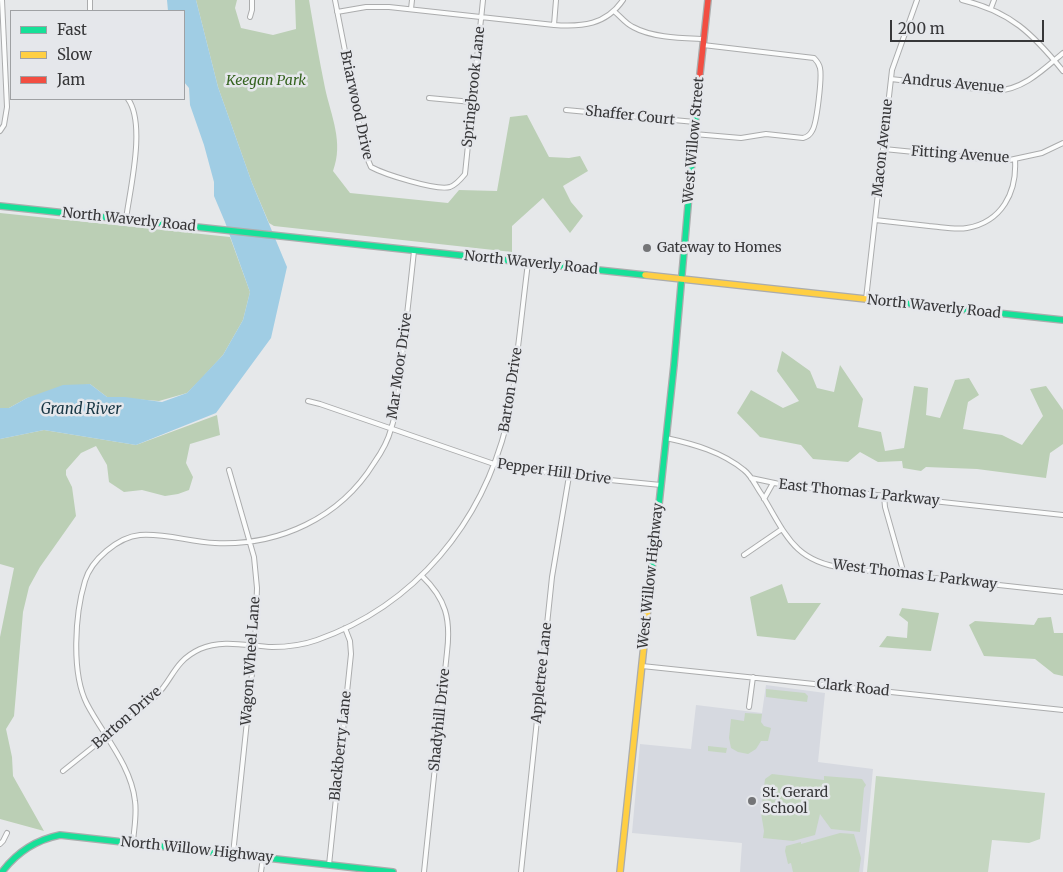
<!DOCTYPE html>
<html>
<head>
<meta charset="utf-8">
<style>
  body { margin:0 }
  #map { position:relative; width:1063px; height:872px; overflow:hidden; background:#e6e8ea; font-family:Merriweather,serif }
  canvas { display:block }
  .legend { position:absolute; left:10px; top:10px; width:175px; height:90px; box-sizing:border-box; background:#e5e7eb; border:1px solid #9fa1a4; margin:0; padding:6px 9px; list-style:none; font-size:15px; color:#373739 }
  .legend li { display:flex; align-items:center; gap:10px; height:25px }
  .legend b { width:25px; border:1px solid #9fa1a4 }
  .scale { position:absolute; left:890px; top:20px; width:154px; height:22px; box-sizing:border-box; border:2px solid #373739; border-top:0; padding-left:6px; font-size:15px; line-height:18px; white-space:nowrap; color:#373739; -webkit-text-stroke:4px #e5e7eb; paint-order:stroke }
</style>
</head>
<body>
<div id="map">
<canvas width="1063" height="872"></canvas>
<ul class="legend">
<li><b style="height:6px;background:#16e098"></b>Fast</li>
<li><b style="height:6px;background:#ffcf43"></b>Slow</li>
<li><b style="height:6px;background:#f24e42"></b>Jam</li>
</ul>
<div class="scale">200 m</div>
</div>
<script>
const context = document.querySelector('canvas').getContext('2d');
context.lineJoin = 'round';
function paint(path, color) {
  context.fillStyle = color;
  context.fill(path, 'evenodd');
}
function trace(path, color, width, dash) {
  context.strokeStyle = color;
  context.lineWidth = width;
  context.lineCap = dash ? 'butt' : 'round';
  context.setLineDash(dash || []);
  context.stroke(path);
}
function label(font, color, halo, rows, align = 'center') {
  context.font = font + ' Merriweather,serif';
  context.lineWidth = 5;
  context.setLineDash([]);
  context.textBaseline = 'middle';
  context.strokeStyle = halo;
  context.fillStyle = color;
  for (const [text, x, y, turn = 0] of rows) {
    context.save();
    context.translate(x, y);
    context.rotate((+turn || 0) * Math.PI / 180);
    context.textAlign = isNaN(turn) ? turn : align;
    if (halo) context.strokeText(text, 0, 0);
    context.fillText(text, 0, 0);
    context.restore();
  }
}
paint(new Path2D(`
  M766 685 825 693 818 762 873 769 863 872H740L742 843 632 833 640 744 691 749 696 705 762 713Z`), '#d6d9e0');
paint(new Path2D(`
  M766 689 805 693 808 696 807 702 766 697Z
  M745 713 762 714 761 722 764 726 771 728 768 741H761L756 749 748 754 738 752 731 748 729 738 731 719 744 721Z
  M708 746 727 748 726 753 708 751Z
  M772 774 824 780V776L862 779 866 785 864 788 860 832 831 829 820 814 815 835 793 841 763 838 764 831 761 813 765 779Z
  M876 776 1045 793 1040 839 1029 843 992 840 988 872H867Z
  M840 833 854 834 861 858 859 872H793L791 863 788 864 785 851 786 846 801 842V844Z`), '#c5d6c1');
paint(new Path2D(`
  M196 0H237L235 8 241 28 273 35 296 29 295 0H309C314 29 319 59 325 88 331 116 344 142 333 171L350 193 448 203 459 190 497 191 510 117 527 115 549 157 569 158 580 156 588 171 563 186 571 202 583 216 570 233 543 198 512 226V252L274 226 269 223 252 183 218 87Z
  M0 213 230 237 250 292 243 320 223 355 202 378 187 393 159 401 107 397 90 384 27 398 9 408H0Z
  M782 351 810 371 817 388 834 392 840 365 863 399 858 427 881 432 885 451 904 448 914 386 928 388 926 415 940 418 955 380 969 378 979 395 968 402 963 429 1002 435 1022 445 1043 416 1030 389 1046 386 1063 410V444L1050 453 1046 478 977 469 926 467 921 471 903 468 902 461 878 462 860 452 848 462 813 459 801 445 760 437 737 413 751 390 783 408 799 401 777 371Z
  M217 415 220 435 190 444 186 463 193 477 189 490 178 494 165 496 142 490 124 492 109 482 107 465 96 446 81 453 66 470V475L72 487 76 516 40 567 29 587 23 612 14 716 6 729 12 757 13 776 44 831 0 819V637L14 568 0 564V439L44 430 136 445Z
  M782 584 788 603H821L795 640 757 636 750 597Z
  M902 608 939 613 931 651 879 647 887 636 907 638 908 622 899 615Z
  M1051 617 1054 633H1063V676L1054 674 1035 659 984 656 969 625 975 621 1034 625 1038 618Z`), '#bbcfb5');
paint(new Path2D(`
  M167 0H196L218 87 252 183 287 267 271 338 216 413 136 445 44 430 0 439V408H9L27 398 63 385 90 384 107 397H125L162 402 187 393 223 355 243 320 250 292 225 222 214 196V182L204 145 190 105 189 88 184 82V11H168Z`), '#a0cde4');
const street = new Path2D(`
  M90 0V11
  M335 0 365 153 371 167C384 174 436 191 450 187 456 185 461 179 465 174L483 0
  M962 0C1010 11 1033 34 1063 71
  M991 8 994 0
  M411 9 412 0
  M337 12 366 7H389L554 25C582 27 606 25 623 0
  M615 12C621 17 626 24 633 27 653 38 682 38 704 39
  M250 17 252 10V0
  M554 25 556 0
  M891 79 995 91C1023 90 1043 70 1063 53
  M429 98 472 102
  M566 110 695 122
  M0 131 4 125 7 107 2 0
  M694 134 741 138 766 134 803 138C807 137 810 135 812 131 817 124 822 77 820 68 819 63 817 61 814 58L703 45
  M884 149 1005 161 1042 153 1063 143
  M126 219C130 189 146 124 128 99
  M875 220C893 222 911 224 929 226 942 227 955 230 967 228 1002 222 1017 192 1015 160
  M866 299 892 70 917 0
  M308 401 320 404 494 464 569 476 661 485
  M666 438C694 444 722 452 744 470 752 476 756 487 762 495 786 534 793 561 843 568L1063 592
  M229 470 254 557 257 588 255 645 233 854
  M751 478 784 485 1063 515
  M884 496 885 507 904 574
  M764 499 773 483
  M744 555 782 529
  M422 576C446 599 451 619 447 652L424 872
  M642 666 1063 710
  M749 707 753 677
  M63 771C83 755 103 739 123 723 134 714 146 706 156 696 173 679 174 661 200 649 223 639 247 646 272 647 287 647 303 645 317 640 416 605 482 523 507 423 513 401 515 378 517 355 521 324 524 294 528 263
  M133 842C134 829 137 814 135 801 131 765 103 735 87 704 71 673 75 614 85 581 91 560 118 537 140 535 165 533 190 542 215 543 279 546 340 518 374 463 381 453 388 441 391 429 398 408 399 385 401 363 406 326 410 289 414 251
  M0 844 3 841 7 833
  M329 865 351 654 350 641 345 628
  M261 872 263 857
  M521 872 552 577 569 476`);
const fast = new Path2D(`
  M0 206 645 275
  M875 300 1063 320
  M652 569 674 365 698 92
  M2 872C17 852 35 840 60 835L393 872`);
const slow = new Path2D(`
  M645 275 875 300
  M620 872 652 569`);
const jam = new Path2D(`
  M698 92 708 0`);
trace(street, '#abacad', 6);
trace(fast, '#abacad', 8);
trace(slow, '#abacad', 8);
trace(jam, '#abacad', 8);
trace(street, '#fbfcfc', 4);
trace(fast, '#16e098', 5.5);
trace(slow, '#ffcf43', 5.5);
trace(jam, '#f24e42', 5.5);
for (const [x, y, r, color] of [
  [647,248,5,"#747577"],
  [752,801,5,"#747577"]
]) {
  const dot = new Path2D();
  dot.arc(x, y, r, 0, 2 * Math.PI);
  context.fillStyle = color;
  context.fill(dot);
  trace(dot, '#e5e7eb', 2);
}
label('italic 14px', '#35631f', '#e5e7eb', [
  ["Keegan Park",266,81]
]);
label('14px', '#373739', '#e5e7eb', [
  ["Andrus Avenue",953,84,5],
  ["Springbrook Lane",474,87,-84],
  ["Briarwood Drive",356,105,78],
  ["Shaffer Court",630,116,6],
  ["West Willow Street",694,140,-85],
  ["Macon Avenue",883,148,-84],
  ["Fitting Avenue",960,155,4],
  ["North Waverly Road",129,220,6],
  ["North Waverly Road",531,263,6],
  ["North Waverly Road",934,307,6],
  ["Mar Moor Drive",400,366,-82],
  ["Barton Drive",511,390,-81],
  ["Pepper Hill Drive",554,472,8],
  ["East Thomas L Parkway",859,493,6],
  ["West Thomas L Parkway",915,575,7],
  ["West Willow Highway",651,576,-84],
  ["Wagon Wheel Lane",251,661,-86],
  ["Appletree Lane",542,673,-84],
  ["Clark Road",853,688,6],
  ["Barton Drive",127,718,-41],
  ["Shadyhill Drive",440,720,-84],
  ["Blackberry Lane",341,746,-84],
  ["North Willow Highway",197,850,6]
]);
label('14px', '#373739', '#e5e7eb', [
  ["Gateway to Homes",657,248],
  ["St. Gerard",762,793],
  ["School",762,809]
], 'left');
label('italic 15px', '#173543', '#e5e7eb', [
  ["Grand River",81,410]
]);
</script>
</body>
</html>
